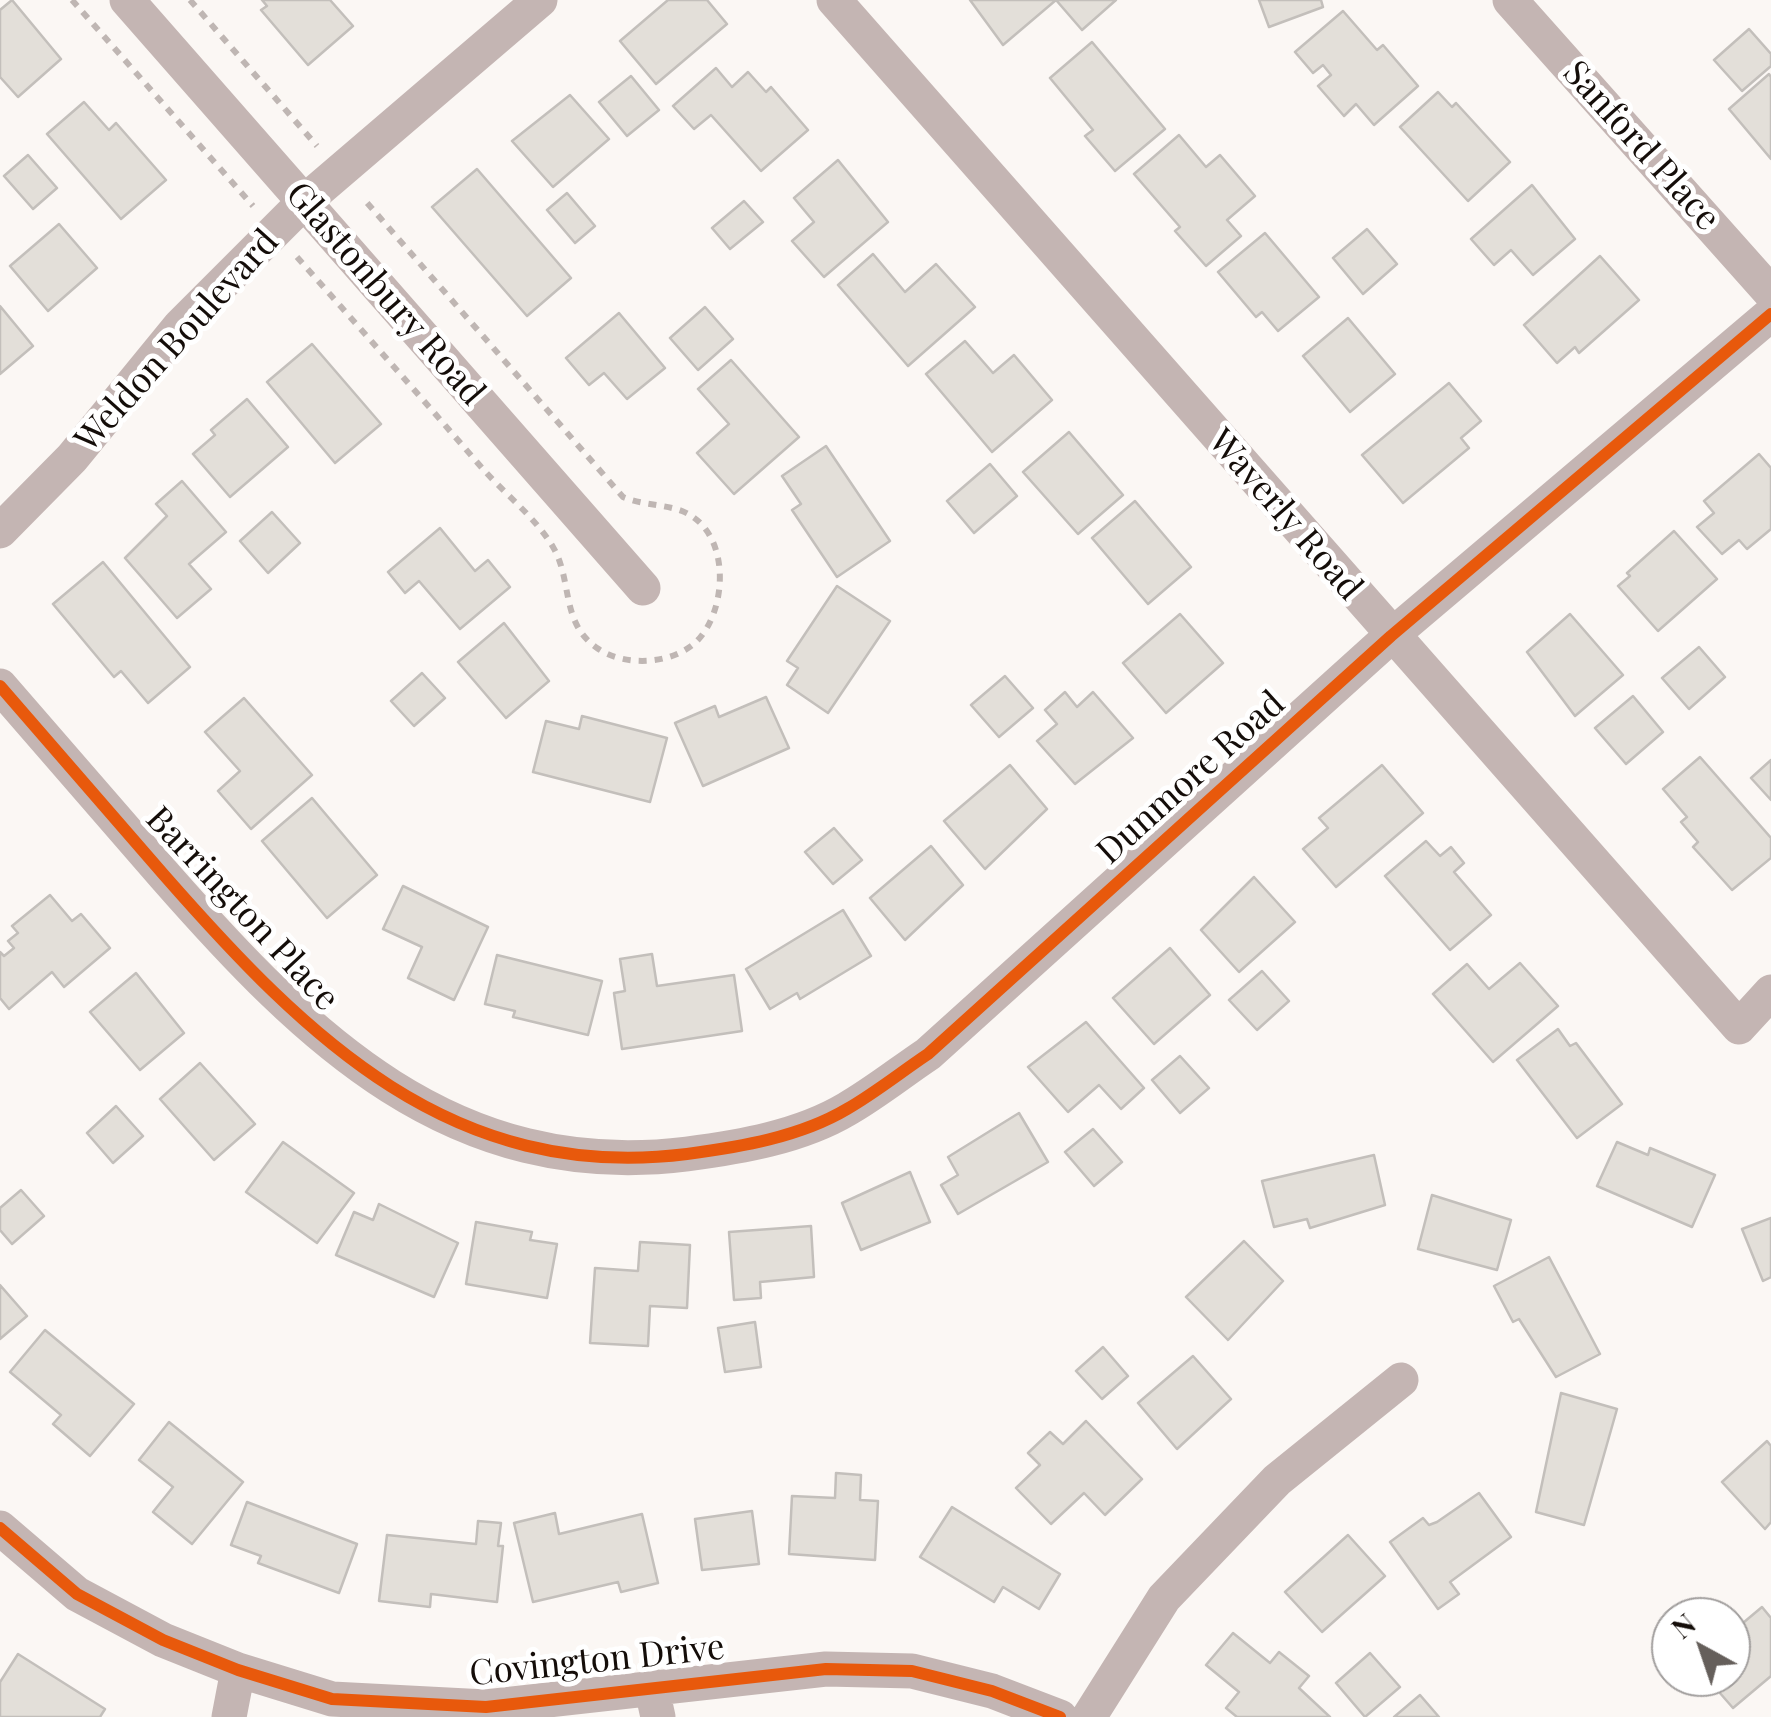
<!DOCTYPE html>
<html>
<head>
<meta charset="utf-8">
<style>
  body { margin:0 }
  #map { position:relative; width:1771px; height:1717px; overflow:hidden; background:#fbf7f4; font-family:"Playfair Display",serif }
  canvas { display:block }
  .north { position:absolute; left:1651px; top:1597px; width:100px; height:100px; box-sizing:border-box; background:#fff; border:2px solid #a19e9d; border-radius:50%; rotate:320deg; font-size:28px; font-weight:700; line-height:40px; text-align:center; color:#140d09 }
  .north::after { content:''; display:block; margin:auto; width:35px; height:45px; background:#655f5b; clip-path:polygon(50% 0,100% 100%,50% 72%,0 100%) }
</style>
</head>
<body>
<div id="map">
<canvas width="1771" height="1717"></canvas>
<div class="north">N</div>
</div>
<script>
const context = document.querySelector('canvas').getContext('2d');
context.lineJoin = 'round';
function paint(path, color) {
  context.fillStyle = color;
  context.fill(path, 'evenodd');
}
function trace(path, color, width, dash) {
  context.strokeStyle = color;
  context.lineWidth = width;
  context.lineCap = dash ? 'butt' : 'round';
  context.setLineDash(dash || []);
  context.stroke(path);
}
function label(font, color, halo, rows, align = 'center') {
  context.font = font + ' "Playfair Display",serif';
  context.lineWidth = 10;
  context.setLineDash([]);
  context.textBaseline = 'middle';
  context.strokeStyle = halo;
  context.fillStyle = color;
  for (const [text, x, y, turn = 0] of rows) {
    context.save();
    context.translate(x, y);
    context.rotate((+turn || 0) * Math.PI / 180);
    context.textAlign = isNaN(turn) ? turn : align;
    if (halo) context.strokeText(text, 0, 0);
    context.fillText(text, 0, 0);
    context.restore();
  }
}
const building = new Path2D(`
  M12 0 61 59 18 97 0 77V10Z
  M262 0H330L353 26 308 65 261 10 267 6Z
  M668 0H707L727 24 656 84 620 41Z
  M970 0H1116L1082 30 1056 0 1003 45Z
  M1259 0H1321L1323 7 1269 27Z
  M1343 11 1377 50 1383 45 1418 86 1374 125 1356 104 1344 116 1318 86 1331 75 1323 65 1313 73 1295 52Z
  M1749 29 1771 54V66L1742 91 1714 60Z
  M1092 42 1165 129 1115 171 1085 136 1093 130 1050 78Z
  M716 68 732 87 748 72 766 92 771 87 808 130 761 171 711 115 694 129 673 106Z
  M1769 74 1771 77V159L1729 109Z
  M631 76 659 110 627 136 599 102Z
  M1438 92 1452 107 1456 103 1510 162 1468 201 1400 127Z
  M570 95 609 139 553 187 512 141Z
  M84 102 109 130 116 123 166 180 121 219 47 134Z
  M1179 135 1206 167 1220 155 1255 196 1227 220 1241 236 1206 266 1175 231 1180 227 1134 174Z
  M28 155 57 188 33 209 4 176Z
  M838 160 888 222 824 277 792 241 814 222 794 198Z
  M477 169 571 278 527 316 432 207Z
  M1532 185 1575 239 1533 275 1511 250 1494 265 1471 239Z
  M567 193 595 226 575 243 547 210Z
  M744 201 763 222 730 249 712 228Z
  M59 224 97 268 48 311 10 266Z
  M1367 229 1397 264 1363 294 1333 258Z
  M1265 233 1319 297 1278 331 1262 312 1256 317 1218 272Z
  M873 254 905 292 936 264 975 307 908 366 838 285Z
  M1600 256 1639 300 1579 353 1575 347 1557 363 1524 325Z
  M0 306 33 346 0 374Z
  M705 307 733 339 698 370 670 338Z
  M619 313 665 368 627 399 604 373 589 385 566 358Z
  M1348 318 1395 374 1350 412 1303 356Z
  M965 341 993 373 1014 355 1052 400 992 452 926 374Z
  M312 344 381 424 335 463 267 382Z
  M731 360 799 437 734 494 697 453 729 424 698 389Z
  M1449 383 1481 421 1461 438 1469 448 1403 503 1362 455Z
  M247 399 288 447 230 497 193 454 215 435 211 430Z
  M1069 432 1123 495 1078 534 1023 472Z
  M826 446 890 541 837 577 792 510 801 504 782 476Z
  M1759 454 1771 468V529L1747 549 1739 540 1722 554 1697 527 1714 513 1704 501Z
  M990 464 1017 496 974 533 947 501Z
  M182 481 226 532 189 564 211 589 177 618 125 558 167 516 156 504Z
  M1135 501 1191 567 1148 604 1092 538Z
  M272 512 300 543 268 573 240 541Z
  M440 528 475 571 488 560 510 587 460 629 419 581 405 593 388 572Z
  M1674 531 1717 579 1658 631 1618 586 1630 576 1627 573Z
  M103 562 190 667 148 703 121 671 114 677 53 604Z
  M837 586 890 621 828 713 787 685 798 668 787 661Z
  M1180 614 1223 663 1166 713 1123 663Z
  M1570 614 1623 675 1575 716 1527 652Z
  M504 623 549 681 506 718 458 662Z
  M1699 647 1725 677 1689 709 1662 678Z
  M422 673 445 698 414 726 391 701Z
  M1005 676 1033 708 999 737 971 705Z
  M1065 692 1077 707 1093 692 1133 738 1075 784 1037 741 1057 724 1045 710Z
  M1633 696 1663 732 1626 764 1595 728Z
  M766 697 789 748 703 786 675 723 715 706 719 717Z
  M244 698 312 775 251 829 218 791 240 771 205 732Z
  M582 716 667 738 650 802 533 772 546 721 579 729Z
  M1700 757 1771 838V858L1732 890 1693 847 1698 842 1681 822 1687 817 1663 789Z
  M1771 760V800L1751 778Z
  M1010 765 1047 809 985 869 944 821Z
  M1382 765 1423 813 1336 887 1303 849 1328 828 1319 818Z
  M312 798 377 875 327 918 262 841Z
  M834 828 862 860 833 884 805 852Z
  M1426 841 1440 856 1451 847 1464 863 1454 872 1491 915 1450 950 1385 876Z
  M931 846 963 885 905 940 870 898Z
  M1254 877 1295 922 1239 972 1201 930Z
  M403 886 488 927 454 1000 408 978 422 947 383 929Z
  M50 895 72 921 81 914 110 948 64 987 52 972 9 1009 0 998V952L4 956 14 948 8 941 18 933 12 926Z
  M843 910 871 956 800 999 797 993 770 1009 746 969Z
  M1170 948 1210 995 1154 1044 1113 998Z
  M652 954 657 986 734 975 742 1031 622 1049 614 993 625 991 620 959Z
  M497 955 602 981 588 1035 513 1017 515 1011 485 1004Z
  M1520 963 1558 1006 1493 1062 1433 994 1467 964 1489 989Z
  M1262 971 1289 1001 1257 1030 1229 1000Z
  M136 973 184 1033 140 1070 90 1012Z
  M1086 1022 1144 1088 1121 1109 1099 1085 1068 1112 1028 1067Z
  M1558 1029 1570 1046 1576 1043 1622 1104 1577 1138 1517 1060Z
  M1180 1056 1209 1088 1180 1113 1152 1080Z
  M200 1063 255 1124 214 1160 160 1099Z
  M116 1106 143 1136 113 1163 87 1133Z
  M1019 1113 1048 1162 958 1214 941 1185 958 1175 948 1157Z
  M1093 1129 1122 1162 1094 1186 1065 1152Z
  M283 1142 354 1193 317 1243 246 1192Z
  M1617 1142 1648 1155 1650 1148 1715 1175 1692 1227 1597 1186Z
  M1374 1155 1385 1205 1310 1228 1307 1219 1274 1227 1262 1181Z
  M910 1172 930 1222 861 1250 842 1203Z
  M21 1190 44 1216 12 1244 0 1230V1208Z
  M1432 1195 1511 1220 1497 1270 1418 1249Z
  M379 1204 458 1243 434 1297 336 1255 354 1212 373 1220Z
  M1771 1218V1277L1763 1281 1742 1229Z
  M476 1222 532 1232 530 1240 557 1244 547 1298 466 1284Z
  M811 1226 814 1277 760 1282 761 1298 734 1300 729 1232Z
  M1244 1241 1283 1281 1228 1340 1186 1297Z
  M640 1242 690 1245 687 1308 650 1306 648 1346 590 1343 595 1268 638 1271Z
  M1549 1257 1600 1354 1556 1377 1519 1319 1513 1322 1494 1286Z
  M0 1285 27 1316 0 1339Z
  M755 1322 761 1367 725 1372 718 1328Z
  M45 1330 134 1404 90 1456 53 1424 61 1415 10 1372Z
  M1103 1347 1128 1376 1102 1399 1076 1371Z
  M1193 1356 1231 1399 1177 1449 1138 1403Z
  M1561 1393 1617 1409 1584 1525 1536 1512Z
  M1086 1421 1142 1479 1105 1515 1084 1493 1051 1524 1016 1488 1040 1465 1028 1453 1050 1432 1063 1444Z
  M169 1422 243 1482 192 1544 153 1512 173 1487 139 1460Z
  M1767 1441 1771 1446V1522L1765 1529 1722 1482Z
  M836 1473 861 1475 860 1500 878 1501 875 1560 789 1554 792 1496 835 1498Z
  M1479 1493 1511 1537 1450 1582 1459 1594 1438 1609 1390 1542 1423 1518 1429 1525 1437 1522Z
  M247 1502 357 1544 339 1593 258 1563 261 1556 231 1545Z
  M952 1507 1060 1574 1039 1609 1003 1587 994 1602 920 1557Z
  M752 1511 759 1564 702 1570 695 1519Z
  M555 1513 559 1534 642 1514 658 1583 621 1592 618 1582 533 1602 514 1523Z
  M478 1521 501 1523 498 1546H503L497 1602 431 1594 430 1607 379 1601 387 1535 476 1544Z
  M1348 1535 1385 1576 1322 1632 1285 1592Z
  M1762 1607 1771 1618V1676L1733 1708 1706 1677H1731V1633Z
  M1233 1633 1270 1663 1279 1652 1309 1676 1299 1688 1330 1717H1237L1226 1708 1239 1692 1206 1665Z
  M1370 1653 1400 1687 1365 1717 1336 1683Z
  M18 1654 105 1709 100 1717H0V1682Z
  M1420 1695 1439 1717H1394Z`);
paint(building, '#e3dfd9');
trace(building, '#c3bfbb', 2.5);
trace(new Path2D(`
  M72 0 253 206
  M190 0 317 146
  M297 257C359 327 421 397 482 468 504 493 536 518 553 547 573 581 560 622 597 648 624 667 671 665 696 642 728 611 732 531 682 511 663 504 642 505 623 497L362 197`), '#bfb6b3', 6, [8, 8]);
trace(new Path2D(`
  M127 0 643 588
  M834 0 1739 1027 1771 992
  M1510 0 1771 293
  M0 531 72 458 180 326 304 202 540 0
  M0 686C55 749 110 812 164 875 307 1038 452 1183 687 1154 740 1147 800 1137 847 1109 875 1093 901 1072 928 1054L1391 636 1771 314
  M0 1528 77 1594 163 1640 238 1670 332 1699 486 1707 826 1669 912 1671 992 1691 1060 1717
  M651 1685 658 1717
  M229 1717 238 1670
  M1089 1717 1164 1598 1277 1480 1401 1380`), '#c4b5b3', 35);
trace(new Path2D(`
  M0 686C55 749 110 812 164 875 307 1038 452 1183 687 1154 740 1147 800 1137 847 1109 875 1093 901 1072 928 1054L1391 636 1771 314
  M0 1528 77 1594 163 1640 238 1670 332 1699 486 1707 826 1669 912 1671 992 1691 1060 1717`), '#e8590c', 12);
label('35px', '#140d09', '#fff', [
  ["Sanford Place",1641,146,48],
  ["Glastonbury Road",385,294,49],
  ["Weldon Boulevard",177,341,-48],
  ["Waverly Road",1285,515,49],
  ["Dunmore Road",1191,778,-42],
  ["Barrington Place",242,909,47],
  ["Covington Drive",597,1661,-6]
]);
</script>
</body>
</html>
